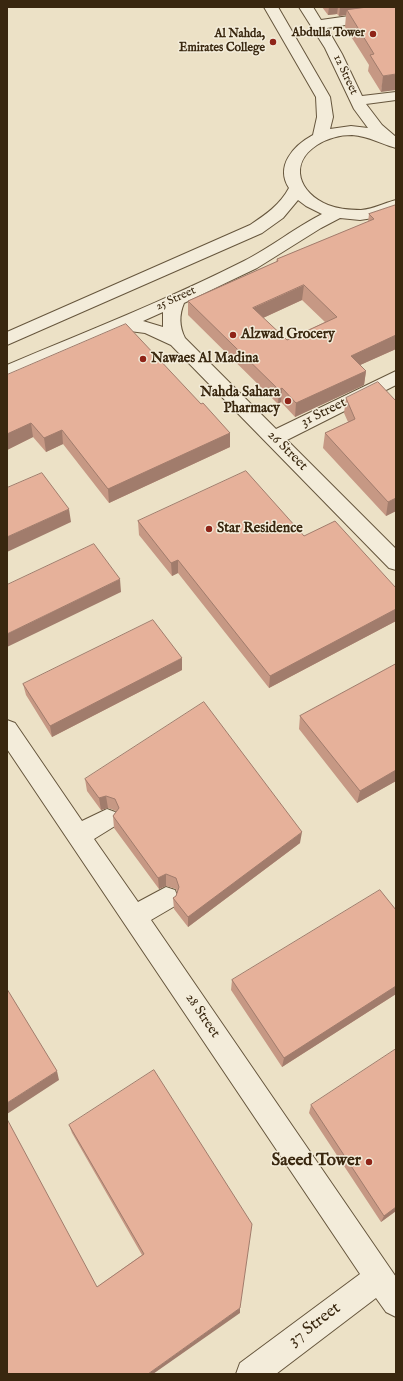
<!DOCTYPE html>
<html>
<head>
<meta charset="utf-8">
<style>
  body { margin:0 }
  #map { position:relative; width:403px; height:1381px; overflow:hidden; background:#ece1c6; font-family:"IM FELL English",serif }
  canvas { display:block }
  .frame { position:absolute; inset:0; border:8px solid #39270f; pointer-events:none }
</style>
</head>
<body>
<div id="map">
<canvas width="403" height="1381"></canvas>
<div class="frame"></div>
</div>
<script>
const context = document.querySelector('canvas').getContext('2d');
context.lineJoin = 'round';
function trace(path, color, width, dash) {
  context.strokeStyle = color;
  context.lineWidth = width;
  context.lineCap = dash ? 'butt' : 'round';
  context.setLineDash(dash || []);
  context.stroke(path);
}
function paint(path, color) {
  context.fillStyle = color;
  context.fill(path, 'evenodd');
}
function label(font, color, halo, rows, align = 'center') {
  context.font = font + ' "IM FELL English",serif';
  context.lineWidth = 3;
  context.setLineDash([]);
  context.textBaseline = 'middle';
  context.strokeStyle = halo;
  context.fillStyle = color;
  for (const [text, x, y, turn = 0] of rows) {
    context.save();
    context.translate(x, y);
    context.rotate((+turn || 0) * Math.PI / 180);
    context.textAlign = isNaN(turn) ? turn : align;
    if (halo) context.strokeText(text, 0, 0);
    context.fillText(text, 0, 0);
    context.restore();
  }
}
const minor = new Path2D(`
  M264 7H278L330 97 333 117 330 129 351 126 368 128 354 109 325 48 299 7H313L321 20 370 13 375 14 377 17 375 20 370 21 327 28 342 54 362 96 396 92V100L366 104 382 125 396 137V148C381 144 369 136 352 135 340 135 328 138 317 145 288 164 299 193 328 205 338 209 350 210 361 210 374 209 384 203 396 200V211L373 218 360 220 340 218 321 228 257 268 184 303C179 315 179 326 185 338L276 429 396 371V385L287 440 396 549V570L389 568 171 345 145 333 122 330 7 378V365C87 331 167 300 244 261 271 247 295 228 322 214L306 206 298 200 283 218 262 233 7 345V332L250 225C265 215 280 205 289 188 275 166 293 146 313 135L317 117 316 97ZM163 312V327L143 321Z
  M7 720 15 723 82 821 107 809 115 812 119 819 115 826 94 839 138 902 166 887 175 890 178 898 175 906 151 920 396 1277V1317L386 1312 376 1298 276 1374H236L240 1363 360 1274 7 749Z`);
trace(minor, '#66563d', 2);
paint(minor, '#f3ecda');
paint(new Path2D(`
  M322 7H396L381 92 368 71 369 65 345 27 346 15 339 16 337 14 328 15Z
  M396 205V349L360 365 366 371 364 385 295 417 281 402 278 404 188 315V301L276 262 277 259 368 222 369 214ZM302 300 325 322 287 340 263 318Z
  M7 375 201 404 230 433V447L109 503 63 444 46 452 33 437 7 450Z
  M346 398 396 401V511L386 516 323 448 325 433 348 422 344 413Z
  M138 521 304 536 396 588V621L269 688 178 573 172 576 139 535Z
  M396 664V781L357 803 299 729 300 716Z
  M182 670 52 737 26 695 23 684Z
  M85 779 300 843 188 927 174 909 173 898 176 896 177 892 176 889 166 886 159 889 114 828 113 816 116 811 108 808 101 810 87 791Z
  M396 910V994L282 1067 231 990 232 980Z
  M311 1105 396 1211 381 1222 309 1113Z
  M69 1125 240 1313 97 1287 142 1255 72 1133Z`), '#c69884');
paint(new Path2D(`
  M329 7H338L337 14 328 15Z
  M340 7H370L347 10 346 15 339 16Z
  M396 74V90L381 92 383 76Z
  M304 285 302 300 252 323 253 308Z
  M396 335V349L349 370 351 356Z
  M366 371 364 385 295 417 296 403Z
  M282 388 281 402 278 404 279 390Z
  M31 423 33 437 7 450V434Z
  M62 430 63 444 46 452 44 438Z
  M230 433V447L109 503 108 489Z
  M396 498V511L386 516 388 502Z
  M69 509 71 522 7 552V537Z
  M178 560V573L172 576 171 563Z
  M120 579 121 592 7 647V634Z
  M396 609V621L269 688 270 676Z
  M182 658V670L52 737 50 726Z
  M396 770V781L357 803 360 791Z
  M106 796 108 808 101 810 99 798Z
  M302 832 300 843 188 927V917Z
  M166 874V886L159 889 158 878Z
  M396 986V994L282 1067 284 1058Z
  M57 1071 59 1080 7 1114V1103Z
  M396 1207V1211L381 1222 384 1216Z
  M240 1308V1313L153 1374H148Z`), '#a17c6c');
const building = new Path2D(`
  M368 7H396V74L383 76 370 55 374 54 347 10Z
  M396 205V335L351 356 366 371 296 403 282 388 279 390 188 301 278 261 277 259 374 219 369 214ZM304 285 337 317 287 340 253 308Z
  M126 324 201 404 203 403 230 433 108 489 62 430 44 438 31 423 7 434V375Z
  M378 382 396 401V498L388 502 325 433 355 419 346 398Z
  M246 471 304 536 335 521 396 588V609L270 676 178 560 171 563 138 521Z
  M42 473 69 509 7 537V488Z
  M94 544 120 579 7 634V585Z
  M153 620 182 658 50 726 23 684Z
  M396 664V770L360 791 300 716Z
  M204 702 302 832 188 917 173 898 176 896 179 887 176 878 166 874 158 878 113 816 119 808 115 799 106 796 99 798 85 779Z
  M380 890 396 910V986L284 1058 232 980Z
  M7 989 57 1071 7 1103Z
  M396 1049V1207L384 1216 311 1105Z
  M154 1070 252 1224 240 1308 148 1374H7V1119L97 1287 144 1254 69 1125Z`);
paint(building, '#e6b19a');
trace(building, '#a17c6c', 1);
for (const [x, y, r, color] of [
  [373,34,4,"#8f2418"],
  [273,42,4,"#8f2418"],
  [233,335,4,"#8f2418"],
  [143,359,4,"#8f2418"],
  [288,401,4,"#8f2418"],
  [209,529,4,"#8f2418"],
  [369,1162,4,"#8f2418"]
]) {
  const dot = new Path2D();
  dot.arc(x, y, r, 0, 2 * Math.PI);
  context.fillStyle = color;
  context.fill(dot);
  trace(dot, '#f3ecda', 1.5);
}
label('bold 12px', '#39270f', '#f3ecda', [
  ["Abdulla Tower",365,34],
  ["Al Nahda,",265,35],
  ["Emirates College",265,49]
], 'right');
label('12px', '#39270f', '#f3ecda', [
  ["12 Street",345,75,65],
  ["25 Street",176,299,-24]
]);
label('bold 14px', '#39270f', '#f3ecda', [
  ["Alzwad Grocery",241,335],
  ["Nawaes Al Madina",151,359],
  ["Nahda Sahara",280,393,"right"],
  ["Pharmacy",280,409,"right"],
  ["Star Residence",217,529]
], 'left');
label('14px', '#39270f', '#f3ecda', [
  ["31 Street",324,413,-26],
  ["26 Street",287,451,45],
  ["28 Street",202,1016,56]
]);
label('bold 17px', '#39270f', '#f3ecda', [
  ["Saeed Tower",361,1162]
], 'right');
label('17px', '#39270f', '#f3ecda', [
  ["37 Street",315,1325,-37]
]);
</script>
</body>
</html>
